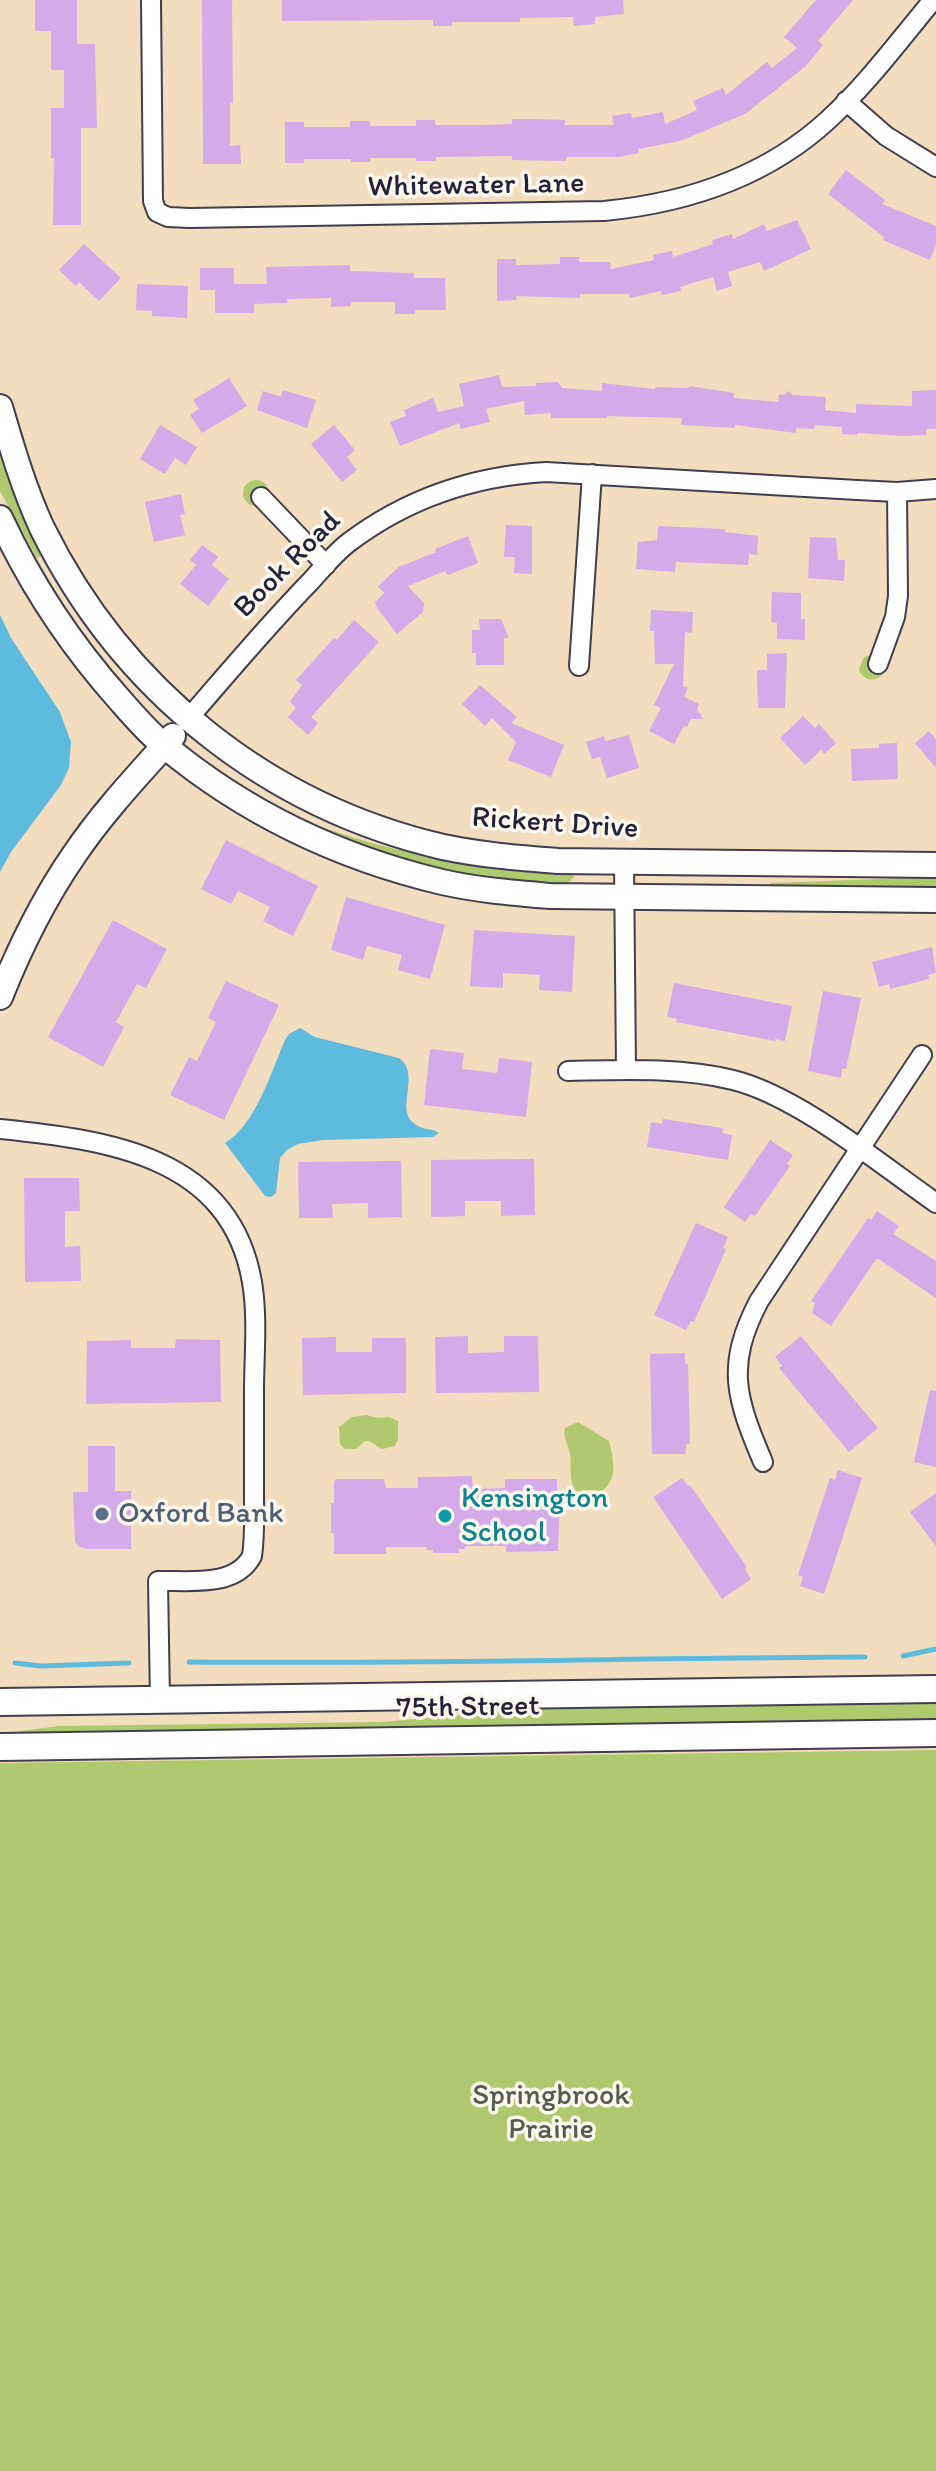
<!DOCTYPE html>
<html>
<head>
<meta charset="utf-8">
<style>
  body { margin:0 }
  canvas { display:block; background:#f2ddbe }
</style>
</head>
<body>
<canvas width="936" height="2471"></canvas>
<script>
const context = document.querySelector('canvas').getContext('2d');
context.lineJoin = 'round';
function paint(path, color) {
  context.fillStyle = color;
  context.fill(path, 'evenodd');
}
function trace(path, color, width, dash) {
  context.strokeStyle = color;
  context.lineWidth = width;
  context.lineCap = dash ? 'butt' : 'round';
  context.setLineDash(dash || []);
  context.stroke(path);
}
function label(font, color, halo, rows, align = 'center') {
  context.font = font + ' Itim,sans-serif';
  context.lineWidth = 7;
  context.setLineDash([]);
  context.textBaseline = 'middle';
  context.strokeStyle = halo;
  context.fillStyle = color;
  for (const [text, x, y, turn = 0] of rows) {
    context.save();
    context.translate(x, y);
    context.rotate((+turn || 0) * Math.PI / 180);
    context.textAlign = isNaN(turn) ? turn : align;
    if (halo) context.strokeText(text, 0, 0);
    context.fillText(text, 0, 0);
    context.restore();
  }
}
paint(new Path2D(`
  M0 457 24 519 42 555 37 558 0 491Z
  M243 493a13 13 0 1 1 26 0a13 13 0 1 1-26 0Z
  M872 655 884 670 880 677C871 682 862 679 859 669L864 657Z
  M313 824C402 856 476 868 570 870L574 877 567 884C505 884 441 875 382 854 359 846 336 836 313 826Z
  M936 877V888L770 886V883Z
  M366 1415 378 1418 389 1417 398 1421V1439L395 1446 382 1449 369 1441H365L356 1449H345L340 1444 339 1427 352 1417Z
  M578 1422 609 1441C613 1459 619 1478 602 1491L589 1490 576 1492C568 1478 572 1468 570 1454 568 1444 563 1439 565 1428Z
  M936 1700V1723L13 1737V1732L59 1726 380 1722 564 1706Z
  M936 1750V2471H0V1763Z`), '#b0c96f');
paint(new Path2D(`
  M0 615 11 638 60 712 71 742 69 768 61 785 11 852 0 872Z
  M300 1028 315 1037 399 1058C422 1074 394 1110 415 1124 422 1130 432 1128 439 1133L433 1137 323 1140 298 1144 287 1150 280 1158 276 1193 271 1197 265 1196 225 1143C256 1124 271 1072 285 1040L289 1034Z`), '#5fbbdd');
trace(new Path2D(`
  M903 1656 936 1649
  M189 1662C415 1664 640 1658 865 1657
  M15 1663 41 1666 129 1663`), '#5fbbdd', 5);
paint(new Path2D(`
  M35 0H77V44H95L97 128H81V225H53L54 158H51V108H64V70H51V31H35Z
  M202 0H232L233 103H230V146L240 145 241 164H203Z
  M282 0H623L624 14 595 17V24L574 26 573 17 520 18V22H452V26H433V20L282 21Z
  M816 0H853L818 41 823 45 806 66 745 114 680 141 638 149 639 153 619 157H566V161L512 160V156L436 157V161H416V158H370V162H351V159H304V163H285V122H304V127H350V121H370V126H416V120H435V125H481L512 124V119H531L565 120V125H614L612 116 631 113 632 118 663 112 665 124 697 110 693 101 723 88 726 95 767 62 772 68 797 48 784 37Z
  M846 170 885 200 882 204 936 226V245L930 260 883 240 884 237 828 194Z
  M797 220 811 249 764 271 760 262 728 272 732 286 717 291 713 277 680 287 681 291 662 295 661 291 630 298 629 294H580V298L516 296 517 300 497 301V259H516V265L560 264V257H579V262H610L611 269 654 260 653 255 672 251 673 257 713 244 712 240 732 234 733 239 764 224 767 231Z
  M84 244 121 278 99 301 79 282 76 286 59 270Z
  M350 265V271L414 273V278H445L446 310H415V314H395V302H351V306L331 307V298L287 299V303L254 304V313H215V290H200V268H234V284H267L266 267Z
  M137 284 188 286 187 318 152 316V311L136 310Z
  M499 375 502 387 536 386V383L558 382 562 388 602 391V383L655 389V387L688 388 690 386 734 393V398L778 402 779 394 784 395 789 391 792 395 826 397 825 410 856 413V404L912 406V391L936 390V429H926V435L903 436 857 433V435L842 434V427L815 425 814 429 796 428V433L735 425V428L681 425 682 418 607 416V418H551V413L525 415 524 401 486 409 490 422 461 429 459 423 400 446 390 422 406 416 404 410 433 398 438 412 464 406 459 384Z
  M229 378 247 406 202 433 190 415 199 409 193 400Z
  M283 390 316 400 307 428 257 410 263 391 281 397Z
  M160 425 197 447 186 465 175 458 165 474 140 459Z
  M334 425 355 450 347 457 357 470 342 482 311 444Z
  M181 494 185 514 180 515 185 535 154 542 145 502Z
  M506 525 532 526V574L514 573 515 557H504Z
  M658 526 725 529V532L758 536 757 555 749 554 748 565 676 562 675 572 636 569 638 542 657 540Z
  M468 536 478 563 448 575 445 571 408 586 424 603 423 612 397 634 377 608 375 602 384 593 378 586 399 567 436 552 435 549Z
  M810 537 836 538 838 560H845L844 581 808 578Z
  M202 545 218 557 212 565 229 579 208 606 180 584 196 565 190 560Z
  M772 592 801 593V619H805V640L777 639V623L771 622Z
  M651 610 693 612 692 633 685 632 683 686 688 688 684 697 699 704 697 709 703 719H691L687 727 684 726 674 744 649 731 661 708 654 705 674 664H655L654 631H650Z
  M479 619H501L509 638H504V665H476V653H472V630H480Z
  M354 620 379 642 311 717 318 723 308 735 288 717 296 708 290 702 302 685 296 680 334 638 337 640Z
  M787 653 785 708H758L757 670H767V654Z
  M480 685 517 717 511 723 564 745 551 777 508 760 516 742 492 718 485 726 462 704Z
  M803 716 815 728 819 724 836 743 824 754 821 750 805 765 780 738Z
  M929 731 936 739V768L915 743Z
  M629 735 639 768 607 778 600 757 592 759 586 742 604 736 606 741Z
  M897 743 898 779 852 781 851 749 879 748V744Z
  M226 840 318 886 293 936 263 921 270 907 238 891 231 904 201 889Z
  M346 897 445 925 430 979 398 970 402 955 367 946 363 960 331 950Z
  M113 920 167 949 146 988 137 984 116 1022 124 1027 103 1067 48 1037Z
  M474 930 575 936 572 992 539 990 540 975 503 973V988L470 986Z
  M932 947 936 973 928 975 929 979 890 989 889 984 879 987 872 962Z
  M226 981 279 1005 224 1120 170 1095 189 1057 197 1061 216 1022 208 1018Z
  M674 983 792 1006 785 1041 775 1039V1041L676 1022 677 1019 667 1017Z
  M823 991 861 998 846 1069 842 1068 841 1078 808 1071Z
  M430 1049 464 1053 462 1069 497 1073 499 1058 532 1062 526 1117 424 1105Z
  M663 1119 723 1128 722 1133 732 1135 728 1160 647 1147 651 1122 662 1124Z
  M770 1140 793 1155 787 1164 790 1166 755 1216 751 1214 745 1222 724 1207Z
  M534 1159 535 1215 501 1216V1201H465V1216L431 1217V1160Z
  M401 1161 402 1217 368 1218V1203L332 1204 333 1218H299L298 1162Z
  M24 1178H79L80 1211H65V1247L80 1246 81 1281 25 1282Z
  M877 1211 899 1226 893 1234 936 1261V1298L877 1258 831 1326 812 1313 815 1303 811 1301 868 1218 871 1220Z
  M696 1223 728 1237 723 1248 726 1249 702 1304 694 1322 691 1321 686 1330 654 1315Z
  M468 1336V1353L504 1352V1336H538L539 1392 436 1393 435 1337Z
  M801 1336 878 1428 849 1452 779 1368 782 1366 775 1357Z
  M336 1337V1352H372V1338H406V1393L303 1395 302 1338Z
  M176 1339 220 1340 221 1402 86 1404 87 1341 131 1340V1348H175Z
  M685 1353V1364H688L690 1444H686V1454H652L650 1354Z
  M930 1390 936 1391V1467L914 1462Z
  M88 1446H115V1491H131V1549H88L79 1547 75 1542 73 1492H88Z
  M838 1470 862 1478 824 1594 800 1586 803 1577 798 1575 830 1478 835 1480Z
  M472 1476 473 1489 505 1488V1479H557V1499H560L558 1551 506 1552V1546H465V1549H459V1553H433V1550H427V1547H386V1554H334V1533H331V1503H334V1482L336 1479H384L386 1488H418V1477Z
  M682 1478 688 1486 690 1485 747 1567 745 1569 751 1579 722 1599 653 1497Z
  M936 1493V1546L910 1512Z`), '#d4aae9');
const minor = new Path2D(`
  M151 0 153 201 157 212 168 217 190 218 604 211C686 203 766 177 828 120 867 84 899 41 933 0
  M846 101 886 136 936 167
  M261 497 326 565
  M878 664 895 617 898 596 897 492
  M579 666 592 474
  M188 719C228 673 267 626 310 582 322 569 334 554 348 543 406 499 474 476 546 472L857 490 897 492 936 489
  M624 862 626 1070
  M568 1071C623 1070 679 1067 733 1080 798 1096 880 1164 936 1203
  M0 1129C106 1140 230 1155 252 1282 258 1318 254 1356 254 1391 254 1426 254 1460 254 1495 254 1515 255 1536 252 1556 235 1588 189 1580 158 1581L160 1700
  M763 1462C736 1398 725 1366 759 1301L922 1055`);
const tertiary = new Path2D(`
  M0 407C12 448 24 489 42 528 122 690 267 806 443 847 481 855 519 858 558 861L936 865
  M0 518C31 585 70 644 119 699 134 716 149 734 166 747 246 813 341 858 442 882 477 890 514 893 550 896L936 900
  M0 997C20 947 43 900 74 855 103 812 139 774 173 736`);
const secondary = new Path2D(`
  M0 1702 936 1689
  M0 1747 936 1733`);
trace(minor, '#413e4f', 22);
trace(tertiary, '#413e4f', 28);
trace(secondary, '#413e4f', 30);
trace(minor, '#fff', 18);
trace(tertiary, '#fff', 24);
trace(secondary, '#fff', 26);
for (const [x, y, r, color] of [
  [102,1514,8,"#5c6f8a"],
  [445,1516,8,"#0f9aa8"]
]) {
  const dot = new Path2D();
  dot.arc(x, y, r, 0, 2 * Math.PI);
  context.fillStyle = color;
  context.fill(dot);
  trace(dot, '#fbf7ec', 3);
}
label('30px', '#22223b', '#fbf7ec', [
  ["Whitewater Lane",476,186,-1],
  ["Book Road",288,565,-45],
  ["Rickert Drive",555,824,4],
  ["75th Street",468,1708,-1]
]);
label('30px', '#0d838f', '#fbf7ec', [
  ["Kensington",461,1499],
  ["School",461,1533]
], 'left');
label('30px', '#4e5e75', '#fbf7ec', [
  ["Oxford Bank",118,1514]
], 'left');
label('30px', '#545c4d', '#fbf7ec', [
  ["Springbrook",551,2096],
  ["Prairie",551,2130]
]);
</script>
</body>
</html>
